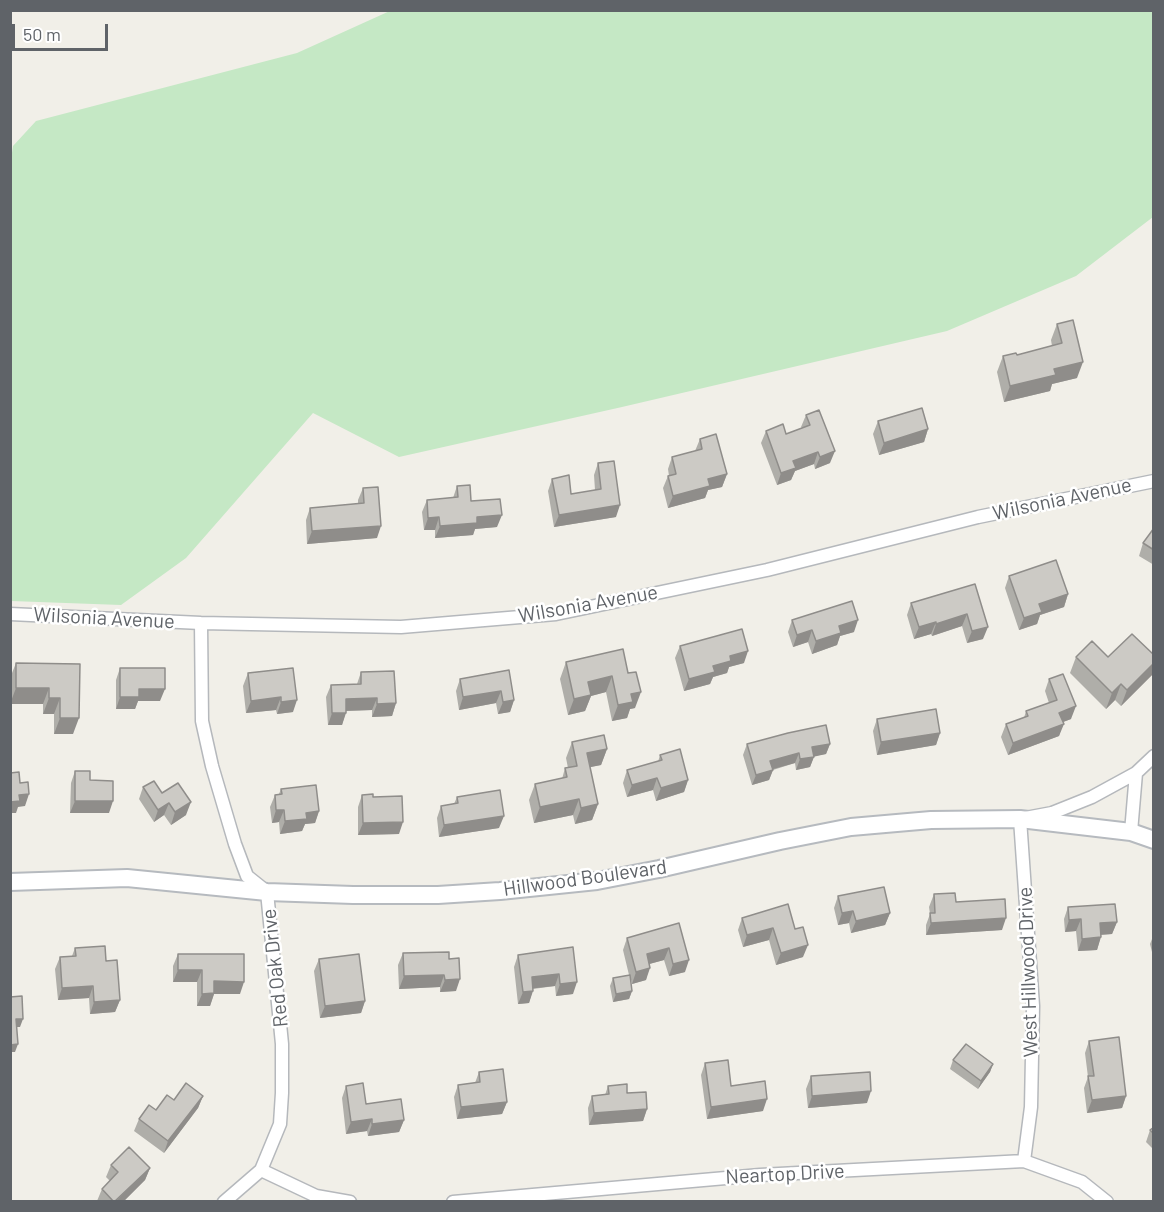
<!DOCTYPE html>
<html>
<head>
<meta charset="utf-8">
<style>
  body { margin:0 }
  #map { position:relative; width:1164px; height:1212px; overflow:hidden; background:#f1efe8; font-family:Barlow,sans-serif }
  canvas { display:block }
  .frame { position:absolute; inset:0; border:12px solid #5f6368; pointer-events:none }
  .scale { position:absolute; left:12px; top:24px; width:96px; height:27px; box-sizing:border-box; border:3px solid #5f6368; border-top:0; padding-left:8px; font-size:18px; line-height:21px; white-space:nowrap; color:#5f6368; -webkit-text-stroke:4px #fff; paint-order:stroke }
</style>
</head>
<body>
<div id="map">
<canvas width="1164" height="1212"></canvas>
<div class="frame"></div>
<div class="scale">50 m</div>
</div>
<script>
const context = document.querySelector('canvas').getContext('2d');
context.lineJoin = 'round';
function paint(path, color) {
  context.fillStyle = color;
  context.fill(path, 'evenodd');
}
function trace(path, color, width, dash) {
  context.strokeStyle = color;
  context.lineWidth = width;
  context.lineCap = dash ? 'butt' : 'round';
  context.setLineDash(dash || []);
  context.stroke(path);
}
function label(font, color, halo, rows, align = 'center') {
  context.font = font + ' Barlow,sans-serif';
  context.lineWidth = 5;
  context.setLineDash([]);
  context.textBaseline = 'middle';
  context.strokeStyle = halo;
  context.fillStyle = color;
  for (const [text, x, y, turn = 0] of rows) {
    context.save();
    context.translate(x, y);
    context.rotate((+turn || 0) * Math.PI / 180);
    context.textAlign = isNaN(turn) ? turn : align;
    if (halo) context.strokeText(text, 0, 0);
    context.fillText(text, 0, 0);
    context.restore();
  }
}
paint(new Path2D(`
  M392 10 1153 11V217L1076 276 947 331 622 407 399 457 313 413 186 558 121 605 11 601 10 166 13 146 36 121 297 53Z`), '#c5e8c5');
const street = new Path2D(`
  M10 614 201 623 401 627 556 614 767 570 978 517 1154 481
  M201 623 202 721 212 766 235 844 247 876 267 892 282 1044V1093L280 1124 261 1170 224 1202
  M1131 832 1136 773 1154 756
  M1024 1161 1031 1107 1033 1006 1020 819 1052 813 1092 797 1136 773
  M261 1170 316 1196 350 1202
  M453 1202 760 1175 1024 1161 1082 1182 1107 1202`);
const secondary = new Path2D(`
  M10 882 127 878 267 892 353 895H438L500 891 597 881 659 869 780 841 851 827 931 820 1020 819 1131 832 1154 840`);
trace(street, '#b5b8bc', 15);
trace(secondary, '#b6babf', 20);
trace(street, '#fff', 12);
trace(secondary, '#fff', 16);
paint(new Path2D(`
  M1057 324 1077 378 1052 384 1050 391 1004 402 997 372 1003 356 1017 355 1052 346 1051 340Z
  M806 415 830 463 815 469 814 464 795 471 791 480 777 485 761 443 766 431 786 434 802 428 801 427Z
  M878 421 928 429 924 442 879 455 873 434Z
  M700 439 727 474 722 487 708 490 705 498 668 508 663 488 668 476H669L668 469 672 457 695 451Z
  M598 463 616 517 554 527 548 491 552 479 571 494 595 490 594 475Z
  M457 486 471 501 497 527 475 529 473 535 435 538V530H424L422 512 427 500 453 498Z
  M363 488 377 538 307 544 306 520 310 508 358 504V500Z
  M1154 528V565L1139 556 1143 543Z
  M1009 576 1068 594 1064 607 1040 615 1037 624 1019 630 1005 588Z
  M975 584 983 639 967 643 962 626 932 636 931 634 914 639 907 615 911 603Z
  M792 620 854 632 840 636 837 645 812 654 808 642 793 647 788 632Z
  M680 646 744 663 729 667 727 673 713 677 710 684 684 691 675 658Z
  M1154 655V671L1152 675 1121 706 1115 700 1106 709 1070 673 1076 657H1108Z
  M566 662 628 673 635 708 630 709 627 718 612 721 606 692 591 696 585 711 568 715 560 679Z
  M16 663 80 664 73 734H54V714H43V704H10V678Z
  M120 668 160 701H138L135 709H116V680Z
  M293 668V712L277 714 276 710 246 713 243 686 248 673Z
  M509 670 514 700 510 712 498 714 496 703 459 710 456 691 460 679Z
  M361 672 396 703 392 716 372 717V710L346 711 342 725H328L326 697 331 685 357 684Z
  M1049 679 1071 719 1063 722 1059 736 1008 755 1001 737 1006 724 1024 718 1026 711 1049 703 1045 691Z
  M877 719 940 733 936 745 877 755 873 731Z
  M572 742 607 749 601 765 590 767 598 804 592 820 575 824 573 815 534 823 529 800 535 784 562 779 565 768H568L566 758Z
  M747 744H830L826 754 814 756 810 767 796 770 795 763 773 770 769 780 752 785 743 755Z
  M660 755 688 780 684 792 656 801 653 790 627 797 623 783 627 770 658 762Z
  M75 771 90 780 109 813H70L71 783Z
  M143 787 162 793 186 815 171 825 164 815 154 822 139 799Z
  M281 789 319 811 315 823 305 824 302 831 280 834 279 822 272 823 270 807 275 795 279 794Z
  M362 795 373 797 399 834 358 835V807Z
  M457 797 499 828 439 837 437 818 441 806 454 804Z
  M934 894 956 902 1002 930 926 935V925L930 914 929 907Z
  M838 896 890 913 885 925 851 933 849 923 838 925 834 908Z
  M788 904 803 957 776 965 769 940 743 947 738 930 742 918Z
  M1068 907 1117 922 1112 934 1101 935 1097 950 1078 951 1076 931 1065 932 1064 919Z
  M679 923 685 972 669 976 664 960 649 964 646 980 632 984 630 975 632 991 629 999 613 1002 610 986 613 978 629 975 623 950 627 938Z
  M1154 934V960L1150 944Z
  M573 947V994L556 996 555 986 533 989 529 1003 518 1004 514 967 518 955Z
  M75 948 106 961 120 1000 115 1012 90 1014 89 998 58 1000 55 969 60 957 72 956Z
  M403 953 449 959 456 991 440 992V987L399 989 398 965Z
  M178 954 240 994H214L210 1006H197V982H173V966Z
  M319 959 365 1001 361 1013 320 1018 314 971Z
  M1089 1041 1126 1096 1122 1108 1087 1113 1084 1088 1088 1077 1085 1053Z
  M953 1060 993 1064 990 1072 978 1089 950 1069Z
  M705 1063 731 1086 763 1111 707 1119 701 1075Z
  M479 1072 507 1102 502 1114 457 1119 454 1097 458 1085 475 1083Z
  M811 1076 867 1103 808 1108 806 1089Z
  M346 1086 366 1104 404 1120 399 1132 368 1136 367 1131 346 1134 342 1098Z
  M608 1086 627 1093 647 1109 643 1121 589 1125 588 1108 592 1096 605 1095Z
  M203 1096 198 1108 164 1153 134 1131 139 1119 174 1100Z
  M1154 1127V1150L1146 1142 1150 1130Z
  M111 1165 150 1168 145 1180 123 1202H98L97 1201 102 1189 110 1181 106 1177Z`), '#afaea9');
paint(new Path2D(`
  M1083 362 1077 378 1052 384 1050 391 1004 402 1010 386 1054 369Z
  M928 429 924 442 879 455 884 443Z
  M835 451 830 463 815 469 820 457Z
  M818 452 814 464 795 471 791 480 777 485 781 473 793 461Z
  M727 474 722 487 708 490 705 498 668 508 673 496 708 479Z
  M620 505 616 517 554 527 559 515Z
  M502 515 497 527 475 529 473 535 435 538 440 526 477 517Z
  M439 517 435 530H424L428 518Z
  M381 526 377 538 307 544 312 531Z
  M1068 594 1064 607 1040 615 1037 624 1019 630 1024 618 1039 604Z
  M967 614 962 626 932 636 936 624Z
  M858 620 854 632 840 636 837 645 812 654 816 641 839 626Z
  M936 622 931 634 914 639 919 627Z
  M988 627 983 639 967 643 972 631Z
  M812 630 808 642 793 647 797 635Z
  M748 651 744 663 729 667 727 673 713 677 710 684 684 691 689 679 713 666 730 656Z
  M1154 663V671L1152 675 1121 706 1127 690Z
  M612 676 606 692 591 696 585 711 568 715 574 699 588 682Z
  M1121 684 1115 700 1106 709 1112 693Z
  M16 688H49L43 704H10Z
  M139 689H165L160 701H138L135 709H116L120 697Z
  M501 691 496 703 459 710 463 697Z
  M641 692 635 708 630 709 627 718 612 721 618 705 631 694Z
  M281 697 276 710 246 713 251 701Z
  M49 698H60L54 714H43Z
  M377 698 372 710 341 711 346 699Z
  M297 700 293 712 277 714 281 702Z
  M514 700 510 712 498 714 503 702Z
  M396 703 392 716 372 717 377 704Z
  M1076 706 1071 719 1055 725 1059 713Z
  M332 713H346L342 725H328Z
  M60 718H79L73 734H54Z
  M1064 724 1059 736 1008 755 1013 743Z
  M940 733 936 745 877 755 881 742Z
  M830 744 826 754 808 758 812 747Z
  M607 749 601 765 581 769 587 753Z
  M799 753 795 763 766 771 770 761Z
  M814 757 810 767 796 770 800 759Z
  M773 770 769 780 752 785 756 775Z
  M657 778 653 790 627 797 632 785Z
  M688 780 684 792 656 801 661 788Z
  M29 794 25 806 18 807 16 813H10V802L19 795Z
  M579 799 573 815 534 823 540 807Z
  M75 801H113L109 813H70Z
  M191 802 186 815 171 825 175 812Z
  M169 803 164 815 154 822 158 810Z
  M598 804 592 820 575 824 581 808Z
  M276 810H284L279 822 272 823Z
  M319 811 315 823 305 824 302 831 280 834 285 821 306 813Z
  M504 816 499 828 439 837 444 825Z
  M403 822 399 834 358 835 363 823Z
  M853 911 849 923 838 925 842 913Z
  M890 913 885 925 851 933 856 921Z
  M1006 918 1002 930 926 935 931 923Z
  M1081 919 1076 931 1065 932 1069 920Z
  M1117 922 1112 934 1096 935 1100 923Z
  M773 928 769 940 743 947 747 935Z
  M1101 937 1097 950 1078 951 1082 939Z
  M808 945 803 957 776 965 781 953Z
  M669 948 664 960 642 966 647 954Z
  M689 960 685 972 669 976 673 964Z
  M650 968 646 980 632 984 636 972Z
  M178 970H202L197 982H173Z
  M559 974 555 986 527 989 532 977Z
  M444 975 440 987 399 989 404 976Z
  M460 979 456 991 440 992 445 980Z
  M214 981 244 982 240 994H214L210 1006H197L202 994Z
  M577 982 573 994 556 996 560 984Z
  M93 986 89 998 58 1000 62 988Z
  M533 991 529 1003 518 1004 523 992Z
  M632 991 629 999 613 1002 616 994Z
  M120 1000 115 1012 90 1014 94 1002Z
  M365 1001 361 1013 320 1018 325 1006Z
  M16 1019H23L20 1027H13Z
  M18 1044 15 1052H10V1045Z
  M993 1064 990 1072 978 1089 981 1081Z
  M871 1091 867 1103 808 1108 812 1096Z
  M203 1096 198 1108 164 1153 168 1141Z
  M1126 1096 1122 1108 1087 1113 1092 1100Z
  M767 1099 763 1111 707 1119 711 1107Z
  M507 1102 502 1114 457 1119 461 1107Z
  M647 1109 643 1121 589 1125 594 1113Z
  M372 1119 367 1131 346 1134 351 1122Z
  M404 1120 399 1132 368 1136 372 1124Z
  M150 1168 145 1180 123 1202H115Z`), '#8f8d8a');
const building = new Path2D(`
  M1073 320 1083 362 1054 369 1056 375 1010 386 1003 356 1016 353 1017 355 1062 343 1057 324Z
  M922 408 928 429 884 443 878 421Z
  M819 410 835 451 820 457 818 452 793 461 796 468 781 473 766 431 783 424 786 434 810 425 806 415Z
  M716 434 727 474 708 479 710 486 673 496 668 476 676 474 672 457 702 449 700 439Z
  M614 461 620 505 559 515 552 479 569 475 571 494 601 489 598 463Z
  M470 485 471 501 500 499 502 515 477 517V523L440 526 439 517 428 518 427 500 458 497 457 486Z
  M378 487 381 526 312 531 310 508 364 503 363 488Z
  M1154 528V550L1143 543Z
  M1056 560 1068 594 1039 604 1042 612 1024 618 1009 576Z
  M975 584 988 627 972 631 967 614 936 624V622L919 627 911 603Z
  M852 601 858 620 839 626 841 633 816 641 812 630 797 635 792 620Z
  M742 629 748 651 730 656 731 661 713 666 715 672 689 679 680 646Z
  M1132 634 1154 655V663L1127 690 1121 684 1112 693 1076 657 1092 641 1108 657Z
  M623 649 628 673 636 672 641 692 631 694 633 702 618 705 612 676 588 682 591 695 574 699 566 662Z
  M16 663 80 664 79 718H60V698H49V688H16Z
  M120 668H165V689H139V697H120Z
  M293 668 297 700 281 702V697L251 701 248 673Z
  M509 670 514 700 503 702 501 691 463 697 460 679Z
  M394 671 396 703 377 704V698L346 699V713H332L331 685 361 684V672Z
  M1063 674 1076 706 1059 713 1064 724 1013 743 1006 724 1028 716 1026 711 1057 700 1049 679Z
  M936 709 940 733 881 742 877 719Z
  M826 725 830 744 812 747 814 757 800 759 799 753 770 761 773 770 756 775 747 744 788 733Z
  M604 735 607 749 587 753 598 804 581 808 579 799 540 807 535 784 567 777 565 768 577 766 572 742Z
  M680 749 688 780 661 788 657 778 632 785 627 770 662 760 660 755Z
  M75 771H90V780L113 781V801H75Z
  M19 772 20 783 28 782 29 794 19 795 20 801 10 802V773Z
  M154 781 162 793 178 783 191 802 175 812 169 803 158 810 143 787Z
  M316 785 319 811 306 813 307 819 285 821 284 810H276L275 795 282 794 281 789Z
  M500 790 504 816 444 825 441 806 458 803 457 797Z
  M373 794V797L402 796 403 822 363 823 362 795Z
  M884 887 890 913 856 921 853 911 842 913 838 896Z
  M955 893 956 902 1005 899 1006 918 931 923 930 913H935L934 894Z
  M788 904 795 929 803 927 808 945 781 953 773 928 747 935 742 918Z
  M1115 904 1117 922 1100 923 1101 937 1082 939 1081 919 1069 920 1068 907Z
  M679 923 689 960 673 964 669 948 647 954 650 968 636 972 627 938Z
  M105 946 106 961 117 960 120 1000 94 1002 93 986 62 988 60 957 76 956 75 948Z
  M573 947 577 982 560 984 559 974 532 977 533 991 523 992 518 955Z
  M449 952V959L459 958 460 979 445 980 444 975 404 976 403 953Z
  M178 954H244V982L214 981V993L202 994V970H178Z
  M359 954 365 1001 325 1006 319 959Z
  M630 975 632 991 616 994 613 978Z
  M22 996 23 1019H16L18 1044 10 1045V997Z
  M1119 1037 1126 1096 1092 1100 1088 1076H1094L1089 1041Z
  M966 1044 993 1064 981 1081 953 1060Z
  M728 1060 731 1086 765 1081 767 1099 711 1107 705 1063Z
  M503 1069 507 1102 461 1107 458 1085 480 1082 479 1072Z
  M870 1072 871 1091 812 1096 811 1076Z
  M186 1083 203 1096 168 1141 139 1119 149 1105 156 1110 167 1095 174 1100Z
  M363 1083 366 1104 401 1099 404 1120 372 1124V1119L351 1122 346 1086Z
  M627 1084V1093L646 1092 647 1109 594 1113 592 1096 609 1094 608 1086Z
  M1154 1127V1134L1150 1130Z
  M129 1147 150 1168 114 1202 102 1189 118 1172 111 1165Z`);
paint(building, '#cccac5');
trace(building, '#8f8d8a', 1.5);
label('20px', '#5f6368', '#fff', [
  ["Wilsonia Avenue",1062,499,-12],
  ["Wilsonia Avenue",588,604,-10],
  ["Wilsonia Avenue",104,618,3],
  ["Hillwood Boulevard",585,878,-8],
  ["Red Oak Drive",275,968,-96],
  ["West Hillwood Drive",1028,972,-92],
  ["Neartop Drive",785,1174,-3]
]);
</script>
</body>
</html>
